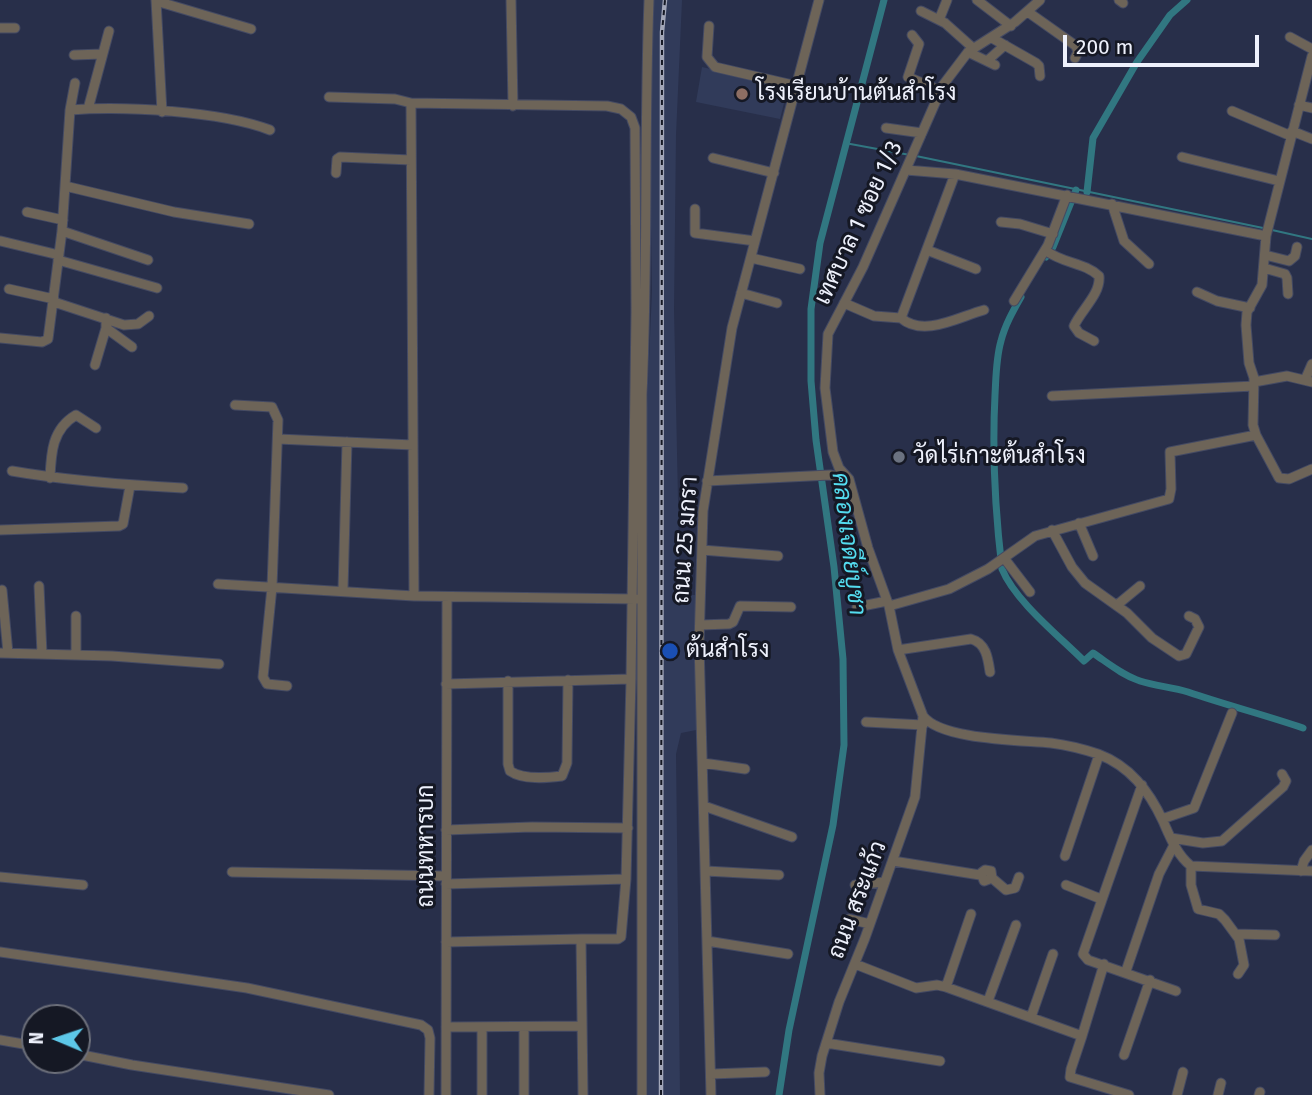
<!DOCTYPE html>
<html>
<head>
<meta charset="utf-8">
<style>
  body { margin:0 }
  #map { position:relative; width:1312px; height:1095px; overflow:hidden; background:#282f4a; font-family:"Fira Sans",sans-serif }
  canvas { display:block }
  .north { position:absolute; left:21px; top:1004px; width:70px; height:70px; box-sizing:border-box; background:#151824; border:2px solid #6c6f7a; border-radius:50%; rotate:272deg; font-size:19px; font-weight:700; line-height:28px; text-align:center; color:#eef1fc }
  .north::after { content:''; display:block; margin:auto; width:24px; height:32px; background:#5dc7e8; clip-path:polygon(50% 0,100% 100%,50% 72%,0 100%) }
  .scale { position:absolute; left:1063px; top:35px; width:196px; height:32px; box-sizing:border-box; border:4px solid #eef1fc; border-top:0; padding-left:9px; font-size:21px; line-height:24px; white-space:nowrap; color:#eef1fc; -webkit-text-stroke:5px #151824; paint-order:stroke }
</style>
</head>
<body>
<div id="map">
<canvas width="1312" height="1095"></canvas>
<div class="north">N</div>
<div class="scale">200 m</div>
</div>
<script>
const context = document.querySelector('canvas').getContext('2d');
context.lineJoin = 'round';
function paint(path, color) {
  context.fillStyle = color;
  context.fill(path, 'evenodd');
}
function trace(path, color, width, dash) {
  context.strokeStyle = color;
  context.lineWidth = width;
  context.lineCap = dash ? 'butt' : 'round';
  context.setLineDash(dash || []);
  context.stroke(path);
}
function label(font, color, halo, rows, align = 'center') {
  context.font = font + ' "Fira Sans",Sarabun,sans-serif';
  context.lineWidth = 6;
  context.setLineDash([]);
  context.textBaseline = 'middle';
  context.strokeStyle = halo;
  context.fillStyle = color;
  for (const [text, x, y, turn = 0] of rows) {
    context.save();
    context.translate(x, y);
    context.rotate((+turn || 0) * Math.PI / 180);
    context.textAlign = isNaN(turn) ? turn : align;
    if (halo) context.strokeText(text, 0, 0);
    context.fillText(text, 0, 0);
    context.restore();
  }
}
paint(new Path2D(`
  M652 0H682L676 135 674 309 680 595H696V730L681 733 676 754 680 1095H648L647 407 652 291 649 106Z
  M702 67 788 87 780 119 696 102Z`), '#313b5a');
trace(new Path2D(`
  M845 143 910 155
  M916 156 1263 228
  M1272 230 1312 239`), '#317781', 2);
trace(new Path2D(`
  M1087 192 1093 138 1137 62 1170 15 1187 0
  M1046 257 1053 247 1076 190
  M1021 297C1013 311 1005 325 1001 341 996 358 996 377 995 395 992 453 995 510 1002 569 1015 601 1059 636 1084 661L1093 653C1108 663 1122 675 1140 681 1155 686 1172 687 1188 692 1226 705 1265 715 1303 728
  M779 1095 789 1030 833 825 844 745 843 659 834 567 816 440 811 381V309L820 243 884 0`), '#317781', 7);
const minor = new Path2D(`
  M156 0 162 112
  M511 0 513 106
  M977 0 1011 26
  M1040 0 1015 22 968 52 943 85 863 267 828 334 825 388 833 452 839 468 849 479 868 548 889 606 898 650 923 716C941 740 1021 740 1051 743 1066 745 1083 749 1098 754 1130 766 1149 791 1163 821 1170 837 1177 855 1191 866L1312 871
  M1119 0 1123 3
  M156 1 251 29
  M921 11 945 23 973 48
  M1028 12 1076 46 1078 52 1075 58
  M939 20 947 0
  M709 26 707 57 715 67 797 86
  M0 28H15
  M912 35 919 44 908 77 941 91
  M1290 37 1312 49
  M992 38 1036 63 1039 66 1040 76
  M968 52 995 65
  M74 55 102 54
  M1312 56 1266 236 1262 285 1247 312 1246 325 1249 363 1254 378 1253 425 1256 435 1279 478 1289 479 1312 469
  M987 61 1005 45
  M329 97 395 99 411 103
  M1299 105 1312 108
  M88 109 109 31
  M70 110 75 83
  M1232 111 1291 136
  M886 128 922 133
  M1292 131 1312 139
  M1182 157 1279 181
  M713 158 774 173
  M906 170 955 174 1266 236
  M336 173 337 159 340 157 411 160
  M65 186 174 212 249 224
  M1112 204 1124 241 1149 264
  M695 209V233L755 241
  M27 212 63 220
  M1001 222 1020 224 1053 234
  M62 231 148 260
  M1 241 59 255
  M927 250 976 269
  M1045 250C1063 264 1084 262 1099 276 1101 294 1081 310 1074 326L1079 333 1094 341
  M1265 255 1289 261 1295 256 1297 247
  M751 258 800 269
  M58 260 157 288
  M1264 268 1285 274 1287 278 1288 294
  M9 289 54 299
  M1197 292 1217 301 1250 308
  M741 293 777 303
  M1014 301 1048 245 1067 195
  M54 302 124 325 138 324 149 316
  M844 303 874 316 901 318 955 174
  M106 318V328L132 347
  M901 318C924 338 960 316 984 310
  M0 338 42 342 48 339 62 231 70 110C125 106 220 111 270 130
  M95 365 106 328
  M1305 380 1312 364
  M1254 382 1287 376 1312 382
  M1052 396 1254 386
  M235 405 272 407 278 420 272 587 263 677 267 684 287 686
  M278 439 413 445
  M12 471C69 481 125 485 183 488
  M50 478C51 453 52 429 76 415L96 428
  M707 481 830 475 849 479
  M1079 523 1093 556
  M0 530 119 526 123 524 130 486
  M1052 530 1072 567 1085 583 1127 613 1152 638 1179 656 1186 654 1199 627 1195 619 1189 616
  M702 550 778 556
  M1004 558 1030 592
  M218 584 414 596 636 599
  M39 586 42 654
  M2 590 8 653
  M343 590 347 442
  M414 596 411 103 607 106 621 109 631 117 635 128 636 311 631 679 626 879 621 937 618 939H581L583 1095
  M1117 605 1140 586
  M889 606 949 589 988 569 1035 536 1169 499 1171 489 1170 452 1256 435
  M857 607 887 601
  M700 625 729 624 733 622 740 606 791 607
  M898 650 971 639C986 643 988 658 990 672
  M0 653 112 656 219 664
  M76 655V616
  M508 681V764L510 771C523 780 546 778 562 776L567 763 568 680
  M446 684 631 679
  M866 722 923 725
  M703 763 745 769
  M1142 785 1083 954 1088 960 1176 991
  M704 806 792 837
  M1162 819 1194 808 1232 713
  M446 830 532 827 628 828
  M1171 838 1203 843 1222 841 1283 787 1286 781 1282 774
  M1065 856 1099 755
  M893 861 980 875
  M1191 866V885L1198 909 1219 914 1225 920 1239 939 1244 965 1238 974
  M706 871 779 875
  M1301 871 1304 861 1312 850
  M232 872 446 876
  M0 877 83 885
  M992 878 984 881 981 873 985 870 991 871 992 878 1006 890 1015 888 1019 877
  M446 884 626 879
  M855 885 884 882
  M1066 885 1101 899
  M849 919 870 924
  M1236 934 1275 935
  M707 941 788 954
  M446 942 581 939
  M0 952 247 988 421 1025 428 1030 430 1038 429 1095
  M855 964 916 988 937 985 946 987 1082 1036 1071 1069 1070 1077 1129 1095
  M1126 971 1159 874 1174 845
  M946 987 971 914
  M988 1001 1016 925
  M1031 1017 1053 954
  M446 1027 582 1026
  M524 1027V1095
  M482 1028V1095
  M1082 1036 1104 964
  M0 1040 35 1046
  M826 1043 940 1061
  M77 1054 132 1065 329 1095
  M1124 1055 1150 980
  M711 1074 765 1072
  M446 1095 447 597
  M642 1095V395C648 264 644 132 649 0
  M711 1095 699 643 703 511 732 328 819 0
  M820 1095 819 1073 822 1056 839 1002 865 938 915 797 923 716
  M1177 1095 1183 1072
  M1218 1095 1221 1083
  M1259 1095 1260 1092`);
trace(minor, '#444a63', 11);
trace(minor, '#6d6458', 9);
const rail = new Path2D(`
  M661 1095 662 32 665 0`);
trace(rail, '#a2a6b8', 4.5);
trace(rail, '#151824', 2, [5]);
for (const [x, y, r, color] of [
  [742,94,7,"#8d6e63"],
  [899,457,7,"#6b7280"],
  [670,651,9,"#1a4fb4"]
]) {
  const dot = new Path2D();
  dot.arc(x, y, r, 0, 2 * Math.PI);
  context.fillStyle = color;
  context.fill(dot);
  trace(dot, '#151824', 2.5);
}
label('23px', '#eef1fc', '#151824', [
  ["โรงเรียนบ้านต้นสำโรง",756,94],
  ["วัดไร่เกาะต้นสำโรง",913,457],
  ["ต้นสำโรง",686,651]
], 'left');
label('23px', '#eef1fc', '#151824', [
  ["เทศบาล 1 ซอย 1/3",859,223,-65],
  ["ถนน 25 มกรา",686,540,-86],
  ["ถนนทหารบก",427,846,-90],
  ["ถนน สระแก้ว",858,900,-69]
]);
label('italic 24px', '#54dcef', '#151824', [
  ["คลองเจดีย์บูชา",848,544,83]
]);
</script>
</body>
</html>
